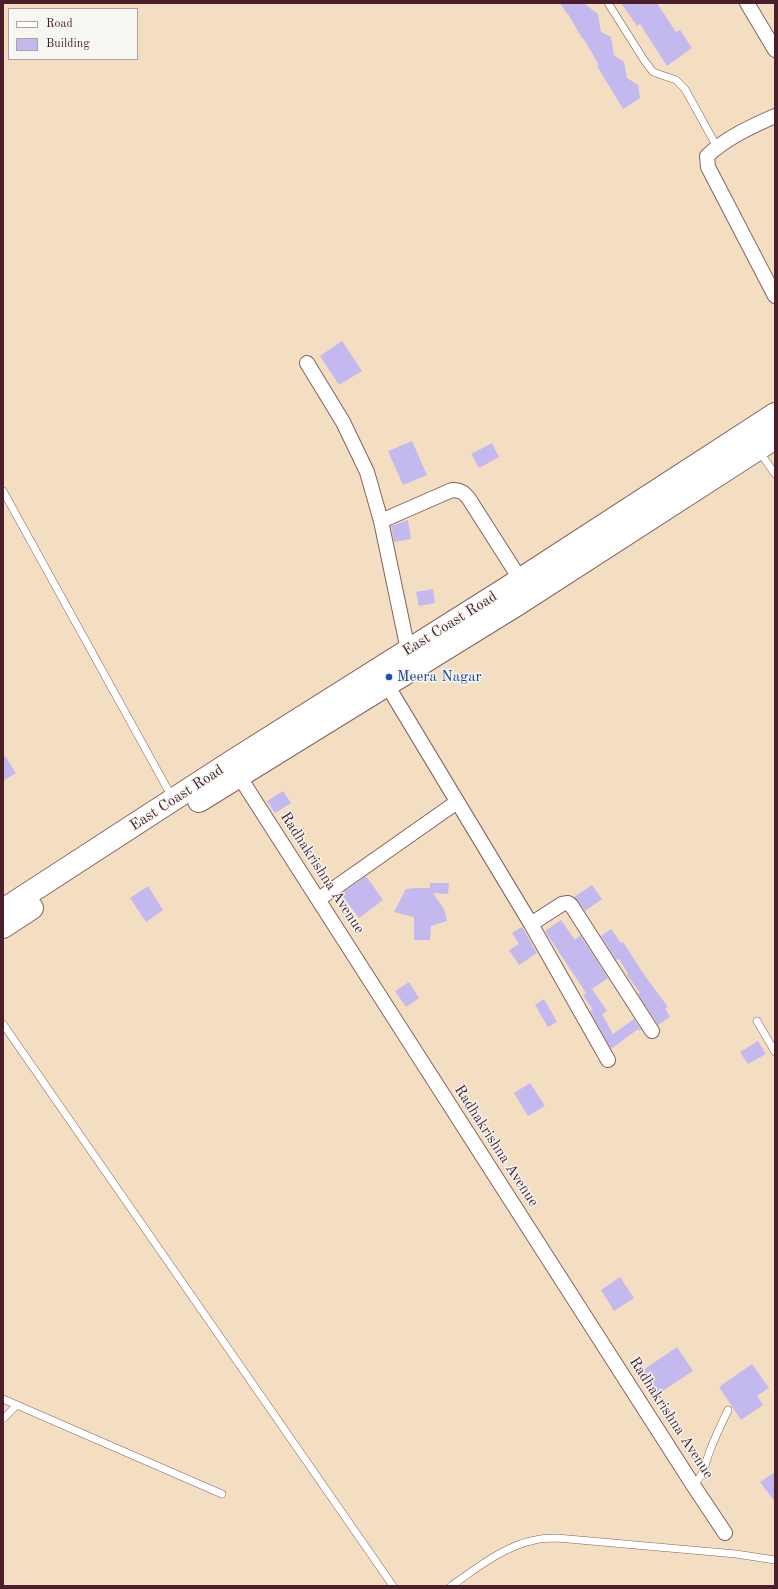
<!DOCTYPE html>
<html>
<head>
<meta charset="utf-8">
<style>
  body { margin:0 }
  #map { position:relative; width:778px; height:1589px; overflow:hidden; background:#f3dec2; font-family:"Old Standard TT",serif }
  canvas { display:block }
  .frame { position:absolute; inset:0; border:4px solid #4a1f2b; pointer-events:none }
  .legend { position:absolute; left:8px; top:8px; width:130px; height:52px; box-sizing:border-box; background:#f6f6f2; border:1px solid #b1a0a2; margin:0; padding:5px 7px; list-style:none; font-size:12px; color:#4a1f2b }
  .legend li { display:flex; align-items:center; gap:8px; height:20px }
  .legend b { width:20px; border:1px solid #b1a0a2 }
</style>
</head>
<body>
<div id="map">
<canvas width="778" height="1589"></canvas>
<div class="frame"></div>
<ul class="legend">
<li><b style="height:5px;background:#fff"></b>Road</li>
<li><b style="height:11px;background:#c4b9ee"></b>Building</li>
</ul>
</div>
<script>
const context = document.querySelector('canvas').getContext('2d');
context.lineJoin = 'round';
function paint(path, color) {
  context.fillStyle = color;
  context.fill(path, 'evenodd');
}
function trace(path, color, width, dash) {
  context.strokeStyle = color;
  context.lineWidth = width;
  context.lineCap = dash ? 'butt' : 'round';
  context.setLineDash(dash || []);
  context.stroke(path);
}
function label(font, color, halo, rows, align = 'center') {
  context.font = font + ' "Old Standard TT",serif';
  context.lineWidth = 3;
  context.setLineDash([]);
  context.textBaseline = 'middle';
  context.strokeStyle = halo;
  context.fillStyle = color;
  for (const [text, x, y, turn = 0] of rows) {
    context.save();
    context.translate(x, y);
    context.rotate((+turn || 0) * Math.PI / 180);
    context.textAlign = isNaN(turn) ? turn : align;
    if (halo) context.strokeText(text, 0, 0);
    context.fillText(text, 0, 0);
    context.restore();
  }
}
paint(new Path2D(`
  M560 3H586L585 4 598 14 601 32 611 37 614 55 624 62 627 78 638 85 640 98 623 109 597 66 599 65 583 38H582L568 14H567Z
  M621 3H657L676 32 680 30 692 48 667 66 640 24 637 26Z
  M342 341 362 371 339 385 320 356Z
  M412 441 427 475 403 485 388 451Z
  M492 443 499 457 479 468 471 454Z
  M408 520 411 539 394 542 391 526Z
  M433 589 435 603 419 606 416 592Z
  M3 753 16 773 3 781Z
  M283 791 291 803 275 813 267 801Z
  M366 876 383 900 359 918 341 894Z
  M430 883H449L448 894 433 893 444 909 447 921 431 926 430 940H414V917L394 912 406 889 416 888H429L430 890Z
  M592 885 602 899 585 911 574 897Z
  M148 886 163 910 146 922 130 898Z
  M561 920 575 940 580 935 608 978 586 993 545 931Z
  M522 927 537 953 519 965 509 950 519 944 512 933Z
  M611 929 621 943 623 942 645 976 668 1007 665 1008 670 1017 658 1025 638 994 640 993 627 975 628 974 619 959 616 960 601 936Z
  M409 982 419 998 406 1007 395 991Z
  M592 989 607 1011 602 1014 613 1034 634 1019 641 1030 639 1031 638 1029 611 1049 590 1011 593 1010 583 995Z
  M544 999 557 1022 548 1027 535 1005Z
  M758 1041 766 1054 748 1064 740 1052Z
  M530 1083 545 1106 528 1116 514 1093Z
  M620 1277 634 1298 614 1311 601 1290Z
  M677 1347 693 1371 655 1396 640 1372Z
  M752 1364 769 1388 757 1396 763 1405 741 1420 719 1387Z
  M775 1472V1502L760 1482Z`), '#c4b9ee');
const service = new Path2D(`
  M608 3 644 60 653 72 676 80 685 89 717 147
  M759 451 775 474
  M3 491 172 797
  M757 1021 775 1052
  M3 1024 393 1586
  M3 1399 222 1494
  M3 1419 17 1405
  M693 1485C705 1475 705 1462 711 1448 716 1435 722 1423 728 1410
  M451 1586C477 1568 504 1546 535 1540 542 1538 550 1538 557 1538L736 1554 775 1560`);
const minor = new Path2D(`
  M747 3 775 50
  M775 116C752 126 726 138 707 156L708 167 775 296
  M307 363 343 422 367 472 381 521 408 650
  M381 521 452 490C462 490 466 494 471 502L520 579
  M387 685 531 924 608 1060
  M239 776 693 1485 725 1533
  M319 899 457 802
  M531 924 562 904 568 903 571 905 652 1031`);
const primary = new Path2D(`
  M199 801 518 604 775 438
  M3 910 231 762 507 588 775 414
  M3 927 32 908`);
trace(service, '#856260', 8);
trace(minor, '#856260', 16);
trace(primary, '#856260', 24);
trace(service, '#fff', 7);
trace(minor, '#fff', 14);
trace(primary, '#fff', 22);
for (const [x, y, r, color] of [
  [389,677,4,"#1a4fb4"]
]) {
  const dot = new Path2D();
  dot.arc(x, y, r, 0, 2 * Math.PI);
  context.fillStyle = color;
  context.fill(dot);
  trace(dot, '#f6f6f2', 1.5);
}
label('15px', '#4a1f2b', '#f6f6f2', [
  ["East Coast Road",450,624,-32],
  ["East Coast Road",177,798,-33],
  ["Radhakrishna Avenue",322,873,57],
  ["Radhakrishna Avenue",496,1146,57],
  ["Radhakrishna Avenue",671,1418,57]
]);
label('15px', '#164399', '#f6f6f2', [
  ["Meera Nagar",397,677]
], 'left');
</script>
</body>
</html>
